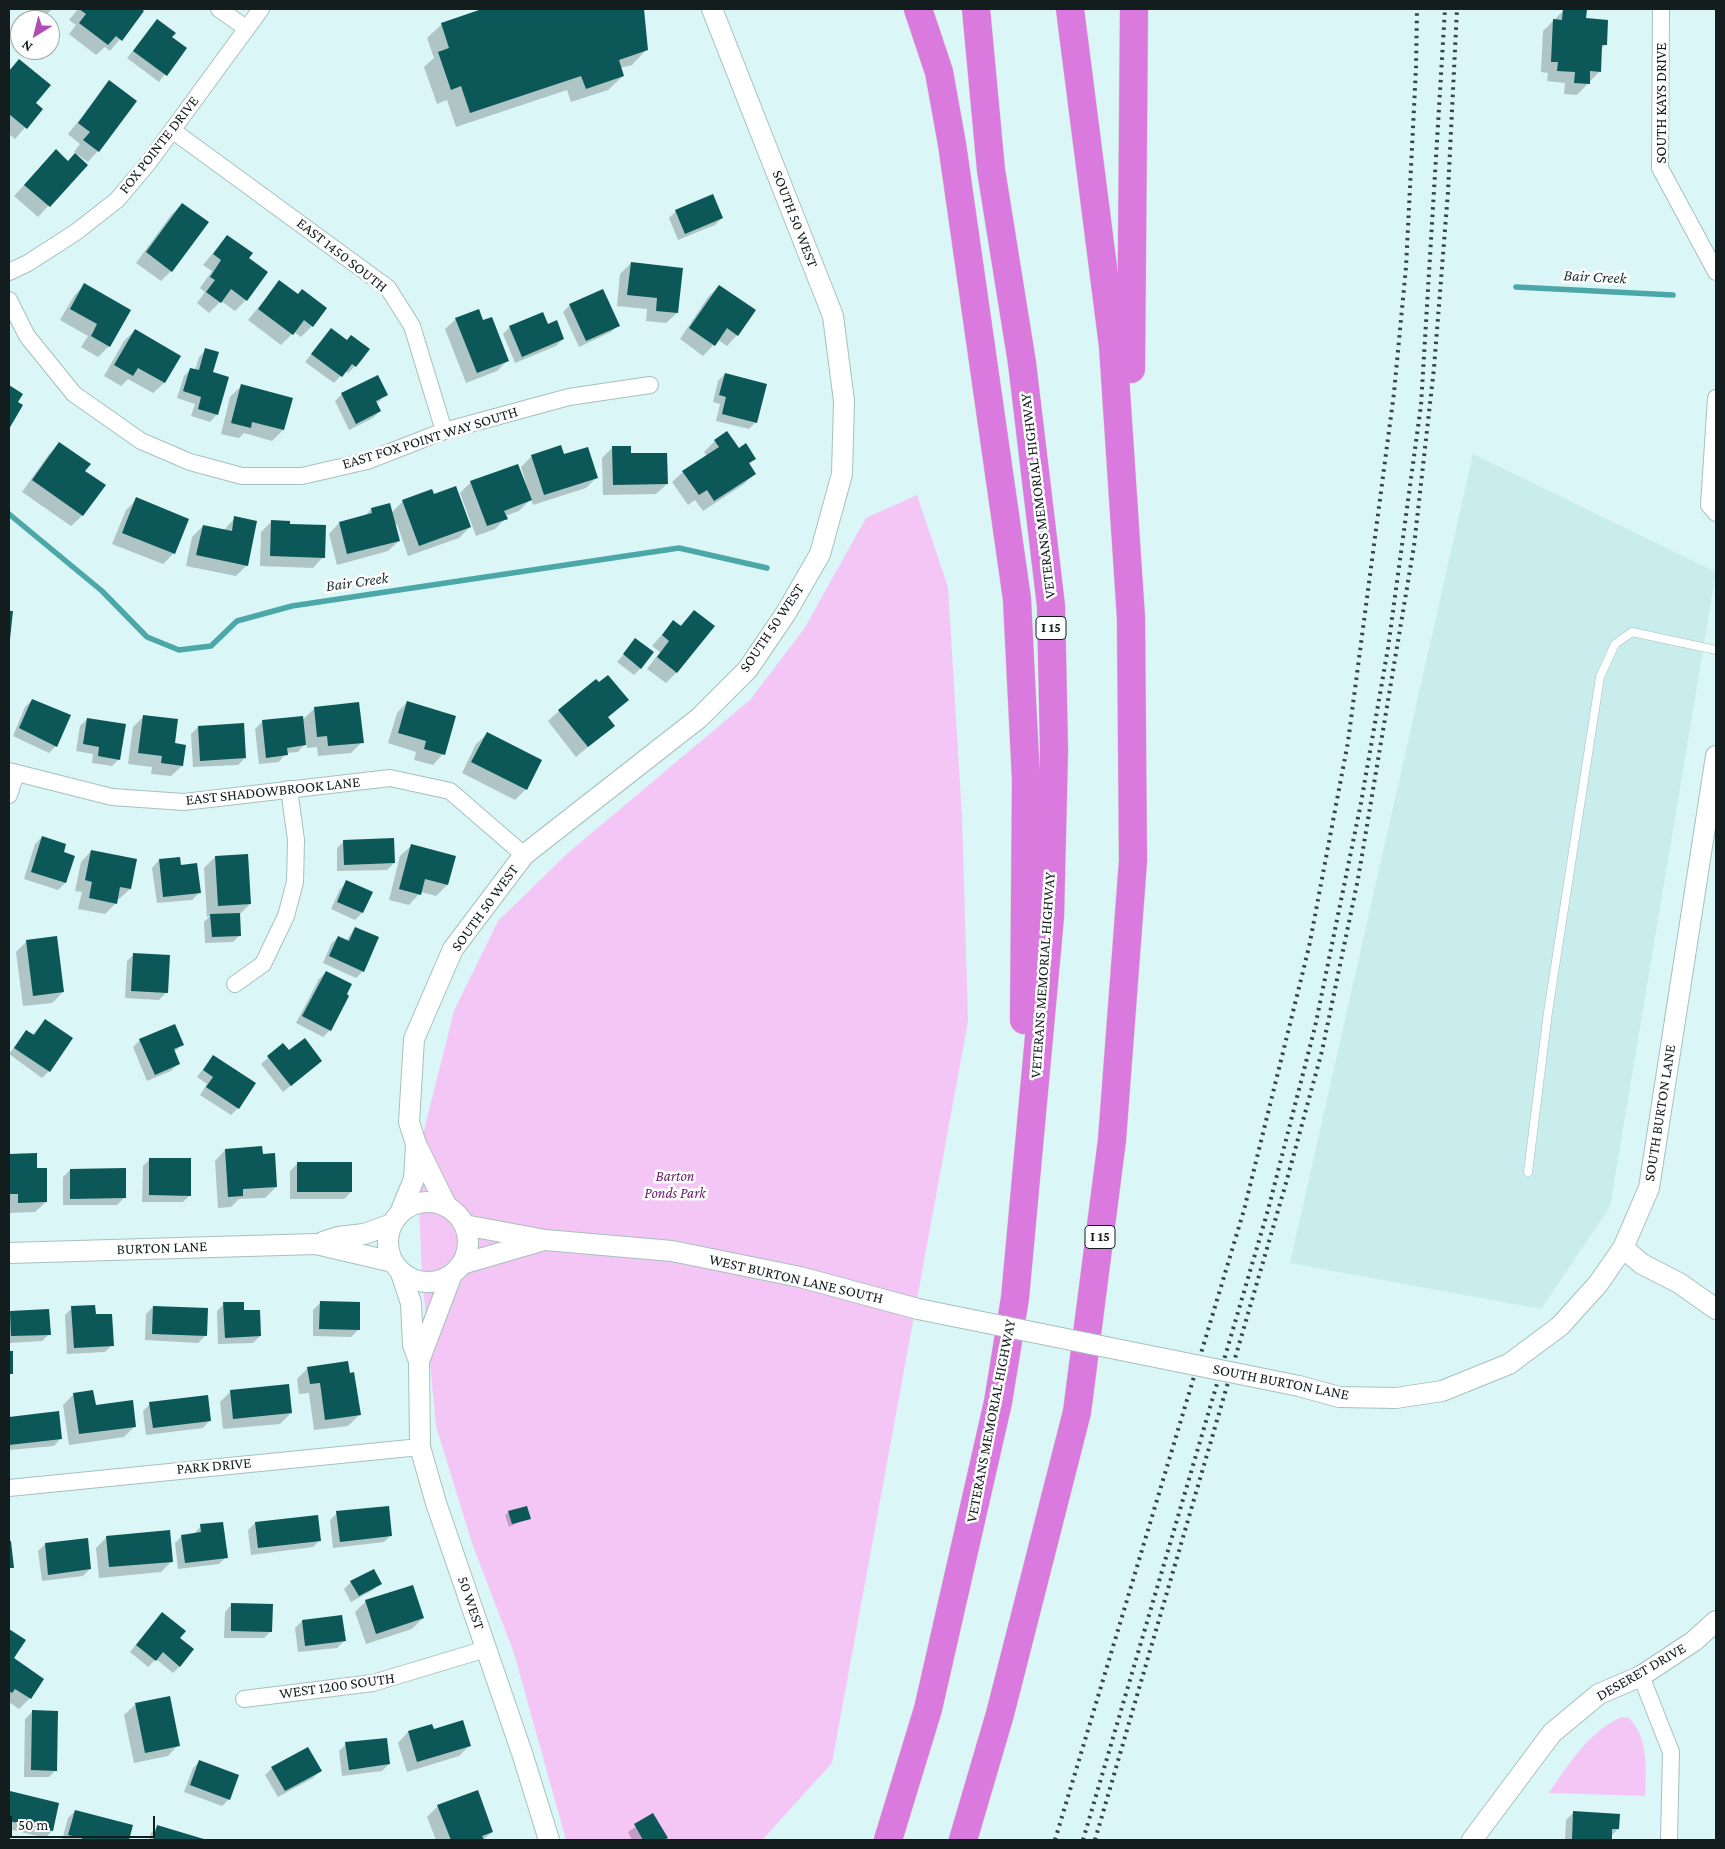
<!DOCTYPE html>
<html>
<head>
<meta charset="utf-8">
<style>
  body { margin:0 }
  #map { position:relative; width:1725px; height:1849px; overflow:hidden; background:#dbf6f6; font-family:"Crimson Pro",serif }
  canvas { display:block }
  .frame { position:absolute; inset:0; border:10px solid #131d1d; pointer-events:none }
  .north { position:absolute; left:10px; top:10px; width:50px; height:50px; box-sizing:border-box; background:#fff; border:1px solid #a1a5a5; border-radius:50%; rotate:216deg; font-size:14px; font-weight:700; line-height:20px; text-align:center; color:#131d1d }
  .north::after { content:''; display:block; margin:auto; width:18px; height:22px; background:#af4db4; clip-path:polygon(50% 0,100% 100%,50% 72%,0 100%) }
  .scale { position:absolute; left:10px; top:1816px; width:145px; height:22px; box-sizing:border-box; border:2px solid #131d1d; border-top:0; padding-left:6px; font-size:15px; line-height:18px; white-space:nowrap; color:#131d1d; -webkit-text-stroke:4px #fff; paint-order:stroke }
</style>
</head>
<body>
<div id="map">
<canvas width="1725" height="1849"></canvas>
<div class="frame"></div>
<div class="north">N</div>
<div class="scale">50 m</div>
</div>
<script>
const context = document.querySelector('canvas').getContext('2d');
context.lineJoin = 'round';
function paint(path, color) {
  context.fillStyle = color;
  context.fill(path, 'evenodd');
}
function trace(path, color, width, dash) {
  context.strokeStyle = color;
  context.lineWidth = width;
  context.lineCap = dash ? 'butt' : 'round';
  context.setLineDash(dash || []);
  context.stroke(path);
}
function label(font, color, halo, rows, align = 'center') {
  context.font = font + ' "Crimson Pro",serif';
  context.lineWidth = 5;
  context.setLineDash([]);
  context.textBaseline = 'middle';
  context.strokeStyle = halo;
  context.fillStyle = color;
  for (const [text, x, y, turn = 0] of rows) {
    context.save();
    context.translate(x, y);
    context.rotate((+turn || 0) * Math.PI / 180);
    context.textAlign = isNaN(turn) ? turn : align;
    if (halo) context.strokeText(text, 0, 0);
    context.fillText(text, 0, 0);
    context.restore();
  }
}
paint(new Path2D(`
  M1473 454 1716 572 1610 1207 1541 1309 1290 1263Z`), '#c8edec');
paint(new Path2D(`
  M917 495 948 587 962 817 968 1021 832 1763 762 1840H566L514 1653 473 1546 436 1426 422 1275 417 1158 454 1011 498 921 569 852 750 700 804 629 866 518Z
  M1622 1717 1629 1718C1649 1739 1646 1770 1645 1796L1549 1793C1568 1765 1589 1731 1622 1717Z`), '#f4c6f5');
paint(new Path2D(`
  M27 9H52L41 20Z
  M78 9H139L143 11 110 51 105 47 96 55 69 34 76 25 69 20Z
  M486 9H643L646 50 632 65 620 68 623 76 608 90 571 102 567 90 456 127 447 100 437 104 424 67 434 58 427 38 442 24Z
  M1564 10 1585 20 1605 45 1601 49 1600 71 1577 95 1564 94 1565 83 1547 81 1548 73 1541 72 1543 31Z
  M157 21 171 38 185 48 159 82 127 58Z
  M19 61 34 103 41 109 15 139 9 134V71Z
  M110 82 98 151 88 162 74 152 80 144 68 134Z
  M45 162 86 165 38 217 14 196Z
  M182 204 171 271 161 281 136 263 171 215Z
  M676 211 722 218 715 225 678 240 669 218Z
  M227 236 247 259 246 300 235 311 221 301 209 313 197 303 205 292 200 288 212 271 203 265Z
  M631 263 677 313 666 323 646 321 647 309 617 306 620 274Z
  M280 281 312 326 301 337 294 332 281 345 248 320Z
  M84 285 109 346 98 357 81 347 88 336 60 320 74 296Z
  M719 286 737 335 727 346 718 340 703 356 680 339 708 297Z
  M570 305 618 325 611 332 579 347 563 312Z
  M456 319 483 322 508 360 497 371 466 383 445 329Z
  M510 327 563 339 556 346 515 363 503 334Z
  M331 329 355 366 348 373 345 371 334 383 305 362Z
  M135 330 179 356 164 383 153 393 128 379 121 386 104 376 124 341Z
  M206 350 212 373 217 414 210 422 191 416 195 404 177 398 184 376 191 369 195 370 199 357Z
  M725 374 756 422 749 429 716 421 720 404 713 402 718 381Z
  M241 386 291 399 283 430 272 441 244 433 239 438 221 434 230 397Z
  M342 394 386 395 376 404 380 411 373 418 349 430 335 401Z
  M715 441 754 458 748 465 754 474 744 484 703 511 695 500 688 505 672 482 683 472 707 456 704 452Z
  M60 443 84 471 104 485 82 516 71 526 22 492 49 454Z
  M613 447 630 454 667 484 656 494 603 495 602 458Z
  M532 456H564L597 477 586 488 533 505 531 499 519 511 505 516 506 518 495 529 476 536 460 493 471 482 528 490 521 467Z
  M433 495 470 527 459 538 408 556 397 524 395 525 399 541 388 551 337 565 329 534 339 523 364 517 371 509 392 512 403 501Z
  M137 499 174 553 163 564 112 544 126 510Z
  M235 518 247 565 236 576 186 566 192 537 203 526 224 530Z
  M272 521 289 525 323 557 313 568 260 566 261 532Z
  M694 611 677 672 666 683 647 669 660 652 652 646 673 622 679 627Z
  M636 640 641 668 634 675 617 662Z
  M32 700 69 716 56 746 49 753 13 736 25 707Z
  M627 700 607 718 613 726 576 757 548 721 559 711Z
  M407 702 443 754 433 765 414 760 416 752 388 743 397 713Z
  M315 708 362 742 351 753 318 756 317 747 307 748 306 743 298 752 286 753 279 762 259 764 255 729 262 722 302 717V720Z
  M144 716 173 744 182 766 171 776 151 774 152 767 128 764 133 727Z
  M87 719 119 759 112 766 92 763 93 754 76 751 80 726Z
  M198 727 245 758 238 765 193 767 191 734Z
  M487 734 540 761 526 789 515 800 462 773 476 744Z
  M42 837 62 853 73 856 65 883 58 890 24 879 35 844Z
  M344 841 394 863 387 870 337 871V848Z
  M411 846 455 857 447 885 436 896 421 892 409 905 389 900 400 856Z
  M91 851 130 889 119 899H116V903L105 914 78 909 82 892 75 891 81 862Z
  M215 857 250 904 239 915 240 935 233 942 205 943 204 922 210 916 207 917 204 868Z
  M159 860 199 893 192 900 157 903 152 868Z
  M347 882 362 913 355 920 331 909 340 889Z
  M355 928 363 971 356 978 323 963 331 944 338 937 346 941Z
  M27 941 63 992 52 1003 23 1006 16 952Z
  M134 954 166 993 159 1000 125 998 127 961Z
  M326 972 345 995 330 1030 323 1037 296 1023 319 979Z
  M45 1021 49 1071 42 1078 9 1054 26 1031 32 1035Z
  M140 1040 182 1045 174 1052 178 1064 171 1071 147 1081 133 1047Z
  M283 1045 289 1052 321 1061 283 1092 261 1064Z
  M213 1056 238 1108 231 1115 200 1095 207 1084 197 1077Z
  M225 1150 261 1155 276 1187 265 1198 239 1199 231 1207 218 1208 215 1161Z
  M35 1154 36 1170 46 1202 35 1212 9 1213V1155Z
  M150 1159 190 1195 183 1202H142L143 1166Z
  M297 1164 351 1192 344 1199H290V1171Z
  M70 1170 124 1198 117 1205H63V1177Z
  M320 1303 358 1330 351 1337 313 1336V1310Z
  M224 1304 243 1312 260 1336 253 1343 218 1344 217 1311Z
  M153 1307 205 1336 198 1343 145 1340 146 1314Z
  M72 1308 95 1316 112 1345 105 1352 67 1354 65 1315Z
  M10 1312 49 1334 42 1341 9 1343Z
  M308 1368 359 1415 348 1426 314 1430 309 1393 299 1394 297 1379Z
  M231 1391 291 1413 280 1424 223 1429 220 1402Z
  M74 1394 94 1407 135 1426 124 1437 69 1445 63 1405Z
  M150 1404 210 1420 203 1428 146 1435 143 1411Z
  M58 1413 61 1438 54 1446 9 1450V1418Z
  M509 1512 529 1518 509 1527 505 1515Z
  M337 1513 391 1535 384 1542 333 1548 330 1520Z
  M255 1523 320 1540 313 1547 251 1555 248 1530Z
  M201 1526 226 1557 219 1564 178 1569 175 1543 182 1536 194 1534Z
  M107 1537 172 1561 161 1572 99 1578 96 1548Z
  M45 1544 90 1569 83 1576 42 1581 38 1551Z
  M351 1582 380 1583 373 1590 351 1602 344 1589Z
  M366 1601 423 1618 412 1629 366 1644 355 1612Z
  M232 1604 271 1631 264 1638H224L225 1612Z
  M341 1617 344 1641 337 1648 298 1652 295 1628 302 1621Z
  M155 1621 179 1638 180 1666 173 1673 156 1659 148 1667 130 1652Z
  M9 1630 24 1641 12 1659 43 1679 30 1698 19 1709 9 1702Z
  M169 1698 178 1745 168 1756 134 1763 124 1715 135 1705Z
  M32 1712 56 1770 49 1777H24L25 1719Z
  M433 1730 470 1745 459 1756 407 1772 398 1743 408 1732Z
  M346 1744 389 1764 382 1771 342 1776 339 1751Z
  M200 1761 229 1799 222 1806 184 1792 193 1768Z
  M272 1768 320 1771 313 1778 278 1797 265 1775Z
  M10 1793 58 1804 52 1831 45 1838 9 1829Z
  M438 1806 492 1832 483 1840H436L427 1817Z
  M75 1811 132 1826 128 1840H62L68 1818Z
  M1573 1813 1618 1829 1611 1836 1610 1840H1565L1566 1820Z
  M653 1815 666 1838 664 1840H632L628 1832Z
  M158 1826 205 1840H149L151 1833Z`), '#0003');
trace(new Path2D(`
  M1516 287 1673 295
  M9 514 102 591 147 637 179 650 211 646 237 621 292 606 679 548 767 568`), '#4ca8a8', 5.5);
paint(new Path2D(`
  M79 9H141L144 11 122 41 116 36 108 45 79 23 86 14Z
  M482 9H644L648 50 619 60 624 76 586 89 581 76 470 113 461 86 451 90 438 52 449 48 441 23Z
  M1563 9 1587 10 1586 18 1608 20 1607 45H1602L1601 72 1590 71V84L1574 83 1575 72 1557 71 1558 62H1551L1553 19 1562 20Z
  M157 19 176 33 172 37 187 48 167 76 133 51Z
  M19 59 51 85 36 103 43 109 27 129 9 114V71Z
  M109 80 137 101 99 152 83 140 90 132 78 123Z
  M56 149 68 161 75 153 88 165 50 207 24 185Z
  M713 194 723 218 685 234 675 210Z
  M182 203 209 222 172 272 146 252Z
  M227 235 253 253 249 258 268 272 247 301 231 289 221 303 206 292 215 280 210 277 221 260 213 254Z
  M631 262 683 268 678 313 656 311 657 298 627 295Z
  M279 280 298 294 302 289 327 308 313 327 304 320 293 335 258 309Z
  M84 283 131 310 110 347 91 336 97 324 70 309Z
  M719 285 756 310 738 336 727 328 715 346 689 328Z
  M603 289 620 326 586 341 569 304Z
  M479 309 483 320 492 317 509 361 477 373 455 318Z
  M543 312 548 324 557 320 564 339 522 357 509 326Z
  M331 328 347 340 351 335 370 349 356 367 352 364 342 377 311 354Z
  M135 329 181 356 165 383 138 368 133 376 114 365Z
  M205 348 219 352 213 372 229 377 218 415 198 409 201 397 183 391 190 368 199 370Z
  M725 373 767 384 757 423 722 414 726 397 719 395Z
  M378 375 388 395 376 401 381 411 356 424 341 393Z
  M241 384 293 398 284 430 252 422 251 428 231 423Z
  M9 385 23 394 18 402 23 405 9 429Z
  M727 431 739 448 746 443 756 459 749 463 756 474 714 501 707 490 699 495 682 471 719 447 714 440Z
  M59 442 91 464 85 471 106 485 83 516 32 480Z
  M561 445 564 454 588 447 598 478 544 495 531 455Z
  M612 446H631V453H667L668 484 613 485Z
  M518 464 532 500 504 511 508 519 487 526 470 481Z
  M456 486 471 527 419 546 402 500 432 489 434 494Z
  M136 497 189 519 175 554 122 533Z
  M390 503 400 541 347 554 339 522 372 513 371 508Z
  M234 516 257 521 248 566 196 555 203 525 232 531Z
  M271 520 290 521V524L326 525 325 558 270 556Z
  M694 610 715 626 677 673 657 657 669 641 662 635 673 620 681 626Z
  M9 611H13L10 639H9Z
  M635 638 654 652 641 669 623 654Z
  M608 675 629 700 608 717 615 726 588 747 558 710 596 679 599 682Z
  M32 699 71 715 57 747 19 728Z
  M407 701 456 716 445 755 424 749 426 741 398 733Z
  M359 702 364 743 328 746 327 736 317 737 314 707Z
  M143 715 178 719 175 743 186 745 183 766 161 763 162 756 138 753Z
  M303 716 306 745 287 748 288 755 266 758 262 720Z
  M87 718 126 724 120 760 98 756 99 747 83 744Z
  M244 723 246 758 200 761 198 726Z
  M487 732 542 760 527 790 471 762Z
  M42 836 66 844 64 852 75 856 66 883 31 872Z
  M394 838 395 863 344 865 343 840Z
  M411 844 456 856 448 885 425 879 421 895 399 889Z
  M91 850 137 859 131 889 120 887 117 904 89 898 92 882 85 880Z
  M248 854 251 904 218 906 215 856Z
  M180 857 181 865 197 863 201 893 163 897 159 859Z
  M346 880 373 892 363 913 337 902Z
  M240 913 241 936 212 937 210 914Z
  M355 927 379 937 364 972 329 956 338 936 349 941Z
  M57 936 64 992 33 996 26 940Z
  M133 953 170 955 168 993 131 991Z
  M326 971 352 984 347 994 349 996 331 1031 302 1016Z
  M45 1019 73 1038 50 1072 14 1048 26 1030 34 1035Z
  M175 1024 184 1045 174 1049 180 1064 155 1075 139 1039Z
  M305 1038 322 1061 291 1086 267 1056 283 1043 289 1050Z
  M213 1055 256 1083 239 1109 206 1087 213 1077 203 1070Z
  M262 1146 263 1154 275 1153 277 1187 243 1189V1196L228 1197 225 1149Z
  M37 1153V1168H47V1202L18 1203V1194H9V1154Z
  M149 1158H191V1196L149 1195Z
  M297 1162H352V1192H297Z
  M126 1168V1198L70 1199V1169Z
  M320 1301 360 1302V1330L319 1329Z
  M223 1302H244V1310H260L261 1336 225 1338Z
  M95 1305 96 1314H112L114 1346 74 1348 71 1306Z
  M153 1306 208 1308 207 1336 152 1334Z
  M49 1309 51 1335 11 1336 10 1311Z
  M9 1351H13V1374H9Z
  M348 1361 350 1373 354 1372 361 1415 325 1420 320 1383 310 1384 307 1367Z
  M289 1384 292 1413 233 1419 230 1390Z
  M93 1390 96 1405 133 1400 136 1427 79 1434 73 1393Z
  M208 1395 211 1421 153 1428 149 1402Z
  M59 1411 62 1439 9 1445V1417Z
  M389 1506 392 1536 340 1542 336 1511Z
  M527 1506 531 1519 512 1524 508 1511Z
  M318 1515 321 1541 258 1548 255 1522Z
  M223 1522 228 1558 185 1563 181 1535 201 1532 200 1524Z
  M170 1530 173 1562 109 1567 106 1536Z
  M88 1538 91 1569 48 1575 45 1543Z
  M9 1541H11L14 1568H9Z
  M374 1569 382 1584 359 1596 350 1581Z
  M413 1585 424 1618 376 1634 365 1600Z
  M231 1603 273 1604 272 1632 231 1631Z
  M162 1612 186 1631 180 1638 194 1649 180 1667 163 1652 156 1661 136 1645Z
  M342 1615 346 1641 305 1646 302 1620Z
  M9 1629 26 1640 14 1658 44 1679 31 1699 15 1689 12 1693 9 1691Z
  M170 1696 180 1746 145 1753 135 1703Z
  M32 1710 58 1711 57 1771 31 1770Z
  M463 1720 471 1746 417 1762 408 1731 432 1724 434 1729Z
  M387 1738 390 1764 349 1770 345 1742Z
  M308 1747 322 1771 285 1791 271 1767Z
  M199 1760 239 1775 230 1800 190 1785Z
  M478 1790 493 1832 482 1836 484 1840H451L437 1805Z
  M10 1791 59 1803 53 1831 9 1821Z
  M75 1810 133 1825 129 1840H82V1838L68 1835Z
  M1573 1811 1620 1814 1619 1829H1612V1840H1572Z
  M653 1813 668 1838 664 1840H643L634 1824Z
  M157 1825 207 1840H153Z`), '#0c5757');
const service = new Path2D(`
  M1528 1172 1548 1012 1600 677 1615 644 1632 632 1716 650`);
const minor = new Path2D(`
  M219 9 246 28
  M1661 9 1660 168 1716 272
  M172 130 388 288 412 326 444 431
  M9 272 28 263 76 232 117 200 149 162 261 9
  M9 300 27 336 74 394 141 441 190 462 242 476H302L367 461 444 431 569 397 650 385
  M1716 398 1709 505 1716 513
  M9 771 112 797 184 802 390 778 450 791 524 855
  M9 795 16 773
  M235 984 263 964 286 916 295 882 296 840 289 789
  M9 1488 420 1447
  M1641 1676 1671 1752 1669 1840
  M244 1699 373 1683 486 1649`);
const tertiary = new Path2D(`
  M388 1242a40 40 0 1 1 80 0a40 40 0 1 1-80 0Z
  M447 1207 416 1144 409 1122 414 1039 453 949 524 855 699 718 748 669 786 613 820 554 842 474 844 401 833 316 712 9
  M400 1213 414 1179 416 1146
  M464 1225 545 1240 672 1251 800 1277 918 1309
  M323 1242 338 1237 364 1234 392 1224
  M1623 1248 1642 1264 1679 1283 1716 1309
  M9 1253 316 1244 393 1262
  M462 1264 541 1241
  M401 1273 411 1303 413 1345 419 1361 420 1447 436 1503 522 1753 549 1840
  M419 1361 452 1274
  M1299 1386 1339 1397 1396 1398 1442 1391 1509 1364 1560 1326 1598 1284 1623 1248 1649 1188 1716 756
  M1472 1840 1552 1733 1599 1694 1641 1676 1694 1641 1716 1621`);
const motorway = new Path2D(`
  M918 9 939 72 952 144 1017 599 1026 780 1024 1020
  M1131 369 1134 9
  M888 1840 928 1709 998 1402 1015 1298 1050 917 1054 750 1051 606 1022 363 991 170 976 9
  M963 1840 1000 1714 1077 1412 1112 1140 1133 861 1131 618 1113 346 1070 9`);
trace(service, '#a6c0bf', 9);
trace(minor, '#a6c0bf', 18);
trace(tertiary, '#a6c0bf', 22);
trace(motorway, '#d5d6d6', 29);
trace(service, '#fff', 8);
trace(minor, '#fff', 16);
trace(tertiary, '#fff', 20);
trace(motorway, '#da7adf', 28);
trace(new Path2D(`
  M1055 1840 1244 1210 1309 947 1348 742 1394 393 1406 267 1416 68 1417 9
  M1083 1840 1268 1210 1315 1027 1361 803 1388 648 1421 405 1445 9
  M1095 1840 1286 1183 1322 1051 1358 879 1414 546 1434 368 1448 192 1457 9`), '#384545', 4, [2.5, 5]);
const tertiaryBridge = new Path2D(`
  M918 1309 1299 1386`);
trace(tertiaryBridge, '#a6c0bf', 22, []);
trace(tertiaryBridge, '#fff', 20);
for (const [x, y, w] of [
  [1051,628,30],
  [1100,1237,30]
]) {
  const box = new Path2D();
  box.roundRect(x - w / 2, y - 11.5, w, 23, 4);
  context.fillStyle = '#fff';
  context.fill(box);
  trace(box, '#131d1d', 1);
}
label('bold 14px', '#131d1d', null, [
  ["I 15",1051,628],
  ["I 15",1100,1237]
]);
label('15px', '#131d1d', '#fff', [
  ["SOUTH KAYS DRIVE",1661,103,-90],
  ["FOX POINTE DRIVE",159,145,-52],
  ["SOUTH 50 WEST",795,219,69],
  ["EAST 1450 SOUTH",342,255,38],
  ["EAST FOX POINT WAY SOUTH",430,438,-17],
  ["VETERANS MEMORIAL HIGHWAY",1038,496,-97],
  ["SOUTH 50 WEST",772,628,-56],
  ["EAST SHADOWBROOK LANE",273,791,-6],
  ["SOUTH 50 WEST",485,908,-54],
  ["VETERANS MEMORIAL HIGHWAY",1043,975,-86],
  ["SOUTH BURTON LANE",1660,1113,-81],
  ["BURTON LANE",162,1248,-2],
  ["WEST BURTON LANE SOUTH",796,1279,13],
  ["SOUTH BURTON LANE",1281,1382,11],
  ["VETERANS MEMORIAL HIGHWAY",991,1421,-79],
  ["PARK DRIVE",214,1466,-5],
  ["50 WEST",471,1603,71],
  ["DESERET DRIVE",1641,1672,-30],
  ["WEST 1200 SOUTH",337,1686,-8]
]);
label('italic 15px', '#6a226e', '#fff', [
  ["Barton",675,1176],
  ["Ponds Park",675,1193]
]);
label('italic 16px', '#1d3333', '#fff', [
  ["Bair Creek",1595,277,3],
  ["Bair Creek",357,582,-8]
]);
</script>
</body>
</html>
